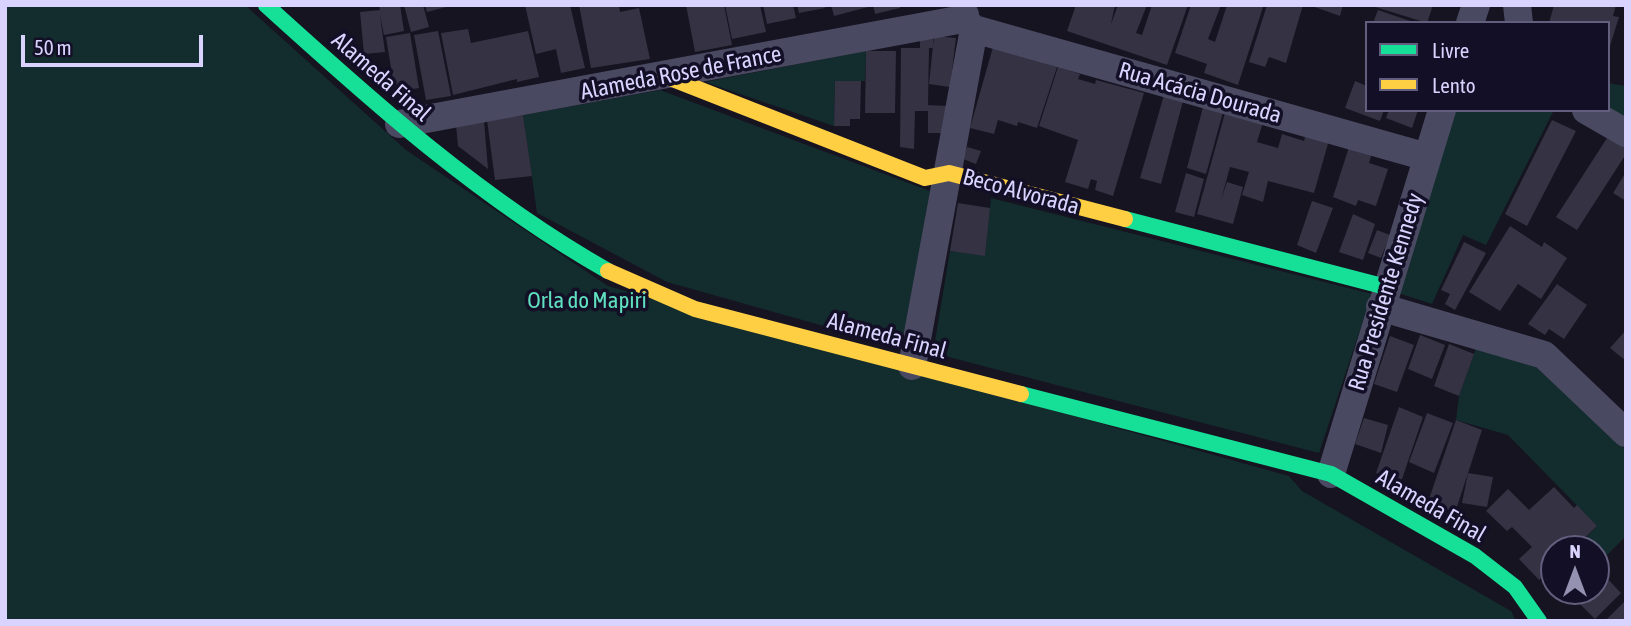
<!DOCTYPE html>
<html>
<head>
<meta charset="utf-8">
<style>
  body { margin:0 }
  #map { position:relative; width:1631px; height:626px; overflow:hidden; background:#161421; font-family:"Asap Condensed",sans-serif }
  canvas { display:block }
  .frame { position:absolute; inset:0; border:7px solid #d9d4ff; pointer-events:none }
  .legend { position:absolute; left:1365px; top:21px; width:245px; height:91px; box-sizing:border-box; background:#130f26; border:2px solid #625e7d; margin:0; padding:9px 12px; list-style:none; font-size:21px; color:#d9d4ff }
  .legend li { display:flex; align-items:center; gap:14px; height:35px }
  .legend b { width:35px; border:2px solid #625e7d }
  .north { position:absolute; left:1540px; top:535px; width:70px; height:70px; box-sizing:border-box; background:#130f26; border:2px solid #625e7d; border-radius:50%; rotate:0deg; font-size:19px; font-weight:700; line-height:28px; text-align:center; color:#d9d4ff }
  .north::after { content:''; display:block; margin:auto; width:24px; height:32px; background:#9591b1; clip-path:polygon(50% 0,100% 100%,50% 72%,0 100%) }
  .scale { position:absolute; left:21px; top:35px; width:182px; height:32px; box-sizing:border-box; border:4px solid #d9d4ff; border-top:0; padding-left:9px; font-size:21px; line-height:24px; white-space:nowrap; color:#d9d4ff; -webkit-text-stroke:5px #130f26; paint-order:stroke }
</style>
</head>
<body>
<div id="map">
<canvas width="1631" height="626"></canvas>
<div class="frame"></div>
<ul class="legend">
<li><b style="height:9px;background:#16e098"></b>Livre</li>
<li><b style="height:9px;background:#ffcf43"></b>Lento</li>
</ul>
<div class="north">N</div>
<div class="scale">50 m</div>
</div>
<script>
const context = document.querySelector('canvas').getContext('2d');
context.lineJoin = 'round';
function paint(path, color) {
  context.fillStyle = color;
  context.fill(path, 'evenodd');
}
function trace(path, color, width, dash) {
  context.strokeStyle = color;
  context.lineWidth = width;
  context.lineCap = dash ? 'butt' : 'round';
  context.setLineDash(dash || []);
  context.stroke(path);
}
function label(font, color, halo, rows, align = 'center') {
  context.font = font + ' "Asap Condensed",sans-serif';
  context.lineWidth = 7;
  context.setLineDash([]);
  context.textBaseline = 'middle';
  context.strokeStyle = halo;
  context.fillStyle = color;
  for (const [text, x, y, turn = 0] of rows) {
    context.save();
    context.translate(x, y);
    context.rotate((+turn || 0) * Math.PI / 180);
    context.textAlign = isNaN(turn) ? turn : align;
    if (halo) context.strokeText(text, 0, 0);
    context.fillText(text, 0, 0);
    context.restore();
  }
}
paint(new Path2D(`
  M5 5H245L406 150 608 286 1289 476 1302 491 1511 611 1516 621H5Z
  M866 51 865 81H835L834 126 705 82Z
  M1608 83 1626 86V120L1608 110Z
  M660 90 930 191 902 348 667 282 537 213 523 115Z
  M1456 110H1554L1486 245 1463 235 1432 304 1398 293Z
  M991 198 1372 294 1319 453 933 353 950 251 985 255Z
  M1476 348 1541 369 1626 450V536L1607 555 1587 536 1597 526 1508 435 1456 420 1459 396Z`), '#132c2d');
paint(new Path2D(`
  M379 5H400L404 31 384 35 380 15 385 52 364 54 360 12 380 10Z
  M404 5H423L429 27 411 32Z
  M425 5H450V6L427 12Z
  M525 5H570L585 68 561 73 556 49 536 54Z
  M579 5H619L620 12 639 8 650 59 591 68Z
  M686 5H724L732 45 695 52Z
  M725 5H760L766 32 732 39Z
  M763 5H793L796 18 767 24Z
  M797 5H824L825 8 799 13Z
  M831 5H868V7L834 16Z
  M873 5H900V8L875 14Z
  M1076 5H1115L1111 24 1118 5H1147L1136 33 1142 35 1152 5H1188L1167 65 1067 31Z
  M1191 5H1221L1208 39 1215 42 1227 5 1263 7 1238 85 1204 73 1207 64 1175 53Z
  M1267 5H1303L1286 63 1269 57 1265 67 1249 62Z
  M1309 5H1343L1340 16Z
  M1369 5H1433L1427 23Z
  M1554 5H1616L1613 16 1619 17 1609 49 1608 23H1549Z
  M1378 10 1413 22V23H1373Z
  M468 29 471 43 528 31 539 77 517 82V79L453 95 441 33Z
  M438 31 451 96 426 100 414 35Z
  M410 33 419 88 395 92 386 37Z
  M920 34H933V48H929L928 105 947 106 946 133H928V111H915L914 149 900 147 901 48H920Z
  M934 36 956 38 950 87 929 84Z
  M993 47 1057 67 1037 128 1018 122 1017 126 998 120 994 134 970 128Z
  M866 51H896L895 113H865Z
  M1058 67 1080 74 1078 79 1095 84 1096 80 1144 93 1113 196 1095 190 1097 181 1091 179 1088 189 1065 182 1078 140 1039 126Z
  M835 81H861L860 119H850V126H834Z
  M1355 81 1367 86V110H1384L1380 121 1345 108Z
  M1164 95 1183 101 1161 184 1140 178Z
  M1203 107 1223 112 1206 174 1187 168Z
  M1389 110H1418L1412 128 1386 118Z
  M1225 113 1264 119 1257 142 1278 148 1282 134 1304 141 1306 133 1329 140 1314 193 1268 181 1263 202 1242 195 1249 172 1230 167 1221 200 1227 182 1243 187 1233 224 1197 214Z
  M523 115 532 176 495 180 487 120Z
  M1552 120 1576 131 1527 226 1505 214Z
  M484 121 488 169 458 146 456 125Z
  M1609 135 1626 145V154L1577 230 1556 217Z
  M967 147 981 151 976 164 963 159Z
  M1349 147 1372 153 1369 163 1388 169 1376 206 1358 200 1356 206 1333 197Z
  M1626 172V201L1613 193Z
  M1186 173 1204 179 1194 217 1175 212Z
  M1312 201 1333 208 1316 253 1297 245Z
  M958 203 990 208 985 256 950 251Z
  M1353 214 1375 224 1363 260 1339 252Z
  M1510 226 1542 247 1544 242 1567 258 1541 299 1518 284 1500 311 1469 292Z
  M1377 230 1390 235 1381 258 1368 253Z
  M1464 242 1486 253 1455 310 1445 304 1450 294 1441 290Z
  M1557 284 1587 305 1564 339 1549 329 1545 335 1528 324Z
  M1626 330V361L1610 348Z
  M1420 335 1445 345 1432 379 1408 369Z
  M1390 336 1414 345 1397 392 1374 384Z
  M1449 344 1474 354 1459 396 1434 386Z
  M1399 407 1423 417 1401 482 1376 473Z
  M1427 413 1453 423 1434 473 1409 462Z
  M1364 418 1388 425 1381 453 1355 444Z
  M1456 420 1482 430 1455 513 1428 502Z
  M1468 473 1493 477 1487 507 1462 503Z
  M1554 487 1574 508 1577 505 1597 526 1573 549H1554V566L1539 580 1519 559 1532 547 1512 527 1507 531 1486 511 1508 489 1529 510Z
  M1604 575 1621 593 1595 619 1577 601 1588 591H1596V583Z
  M1626 600V621H1605Z`), '#343243');
trace(new Path2D(`
  M1517 5 1519 23
  M1470 23 1476 5
  M974 29 1427 157
  M1586 110 1626 133
  M399 124 963 19
  M1380 307 1544 355 1626 433
  M912 366 974 29 963 19 965 15
  M1331 474 1442 110`), '#4a4962', 28);
trace(new Path2D(`
  M266 5C374 103 481 199 608 271
  M1125 219 1386 287
  M1021 394 1331 474 1475 556 1515 587 1539 621`), '#16e098', 16);
trace(new Path2D(`
  M665 76 925 178 949 173 1125 219
  M608 271 695 309 1021 394`), '#ffcf43', 16);
label('23px', '#d9d4ff', '#130f26', [
  ["Alameda Rose de France",681,73,-11],
  ["Alameda Final",381,77,41],
  ["Rua Acácia Dourada",1200,93,16],
  ["Beco Alvorada",1021,192,15],
  ["Rua Presidente Kennedy",1386,292,-73],
  ["Alameda Final",887,336,15],
  ["Alameda Final",1431,506,30]
]);
label('23px', '#5fe0c0', '#130f26', [
  ["Orla do Mapiri",587,301]
]);
</script>
</body>
</html>
